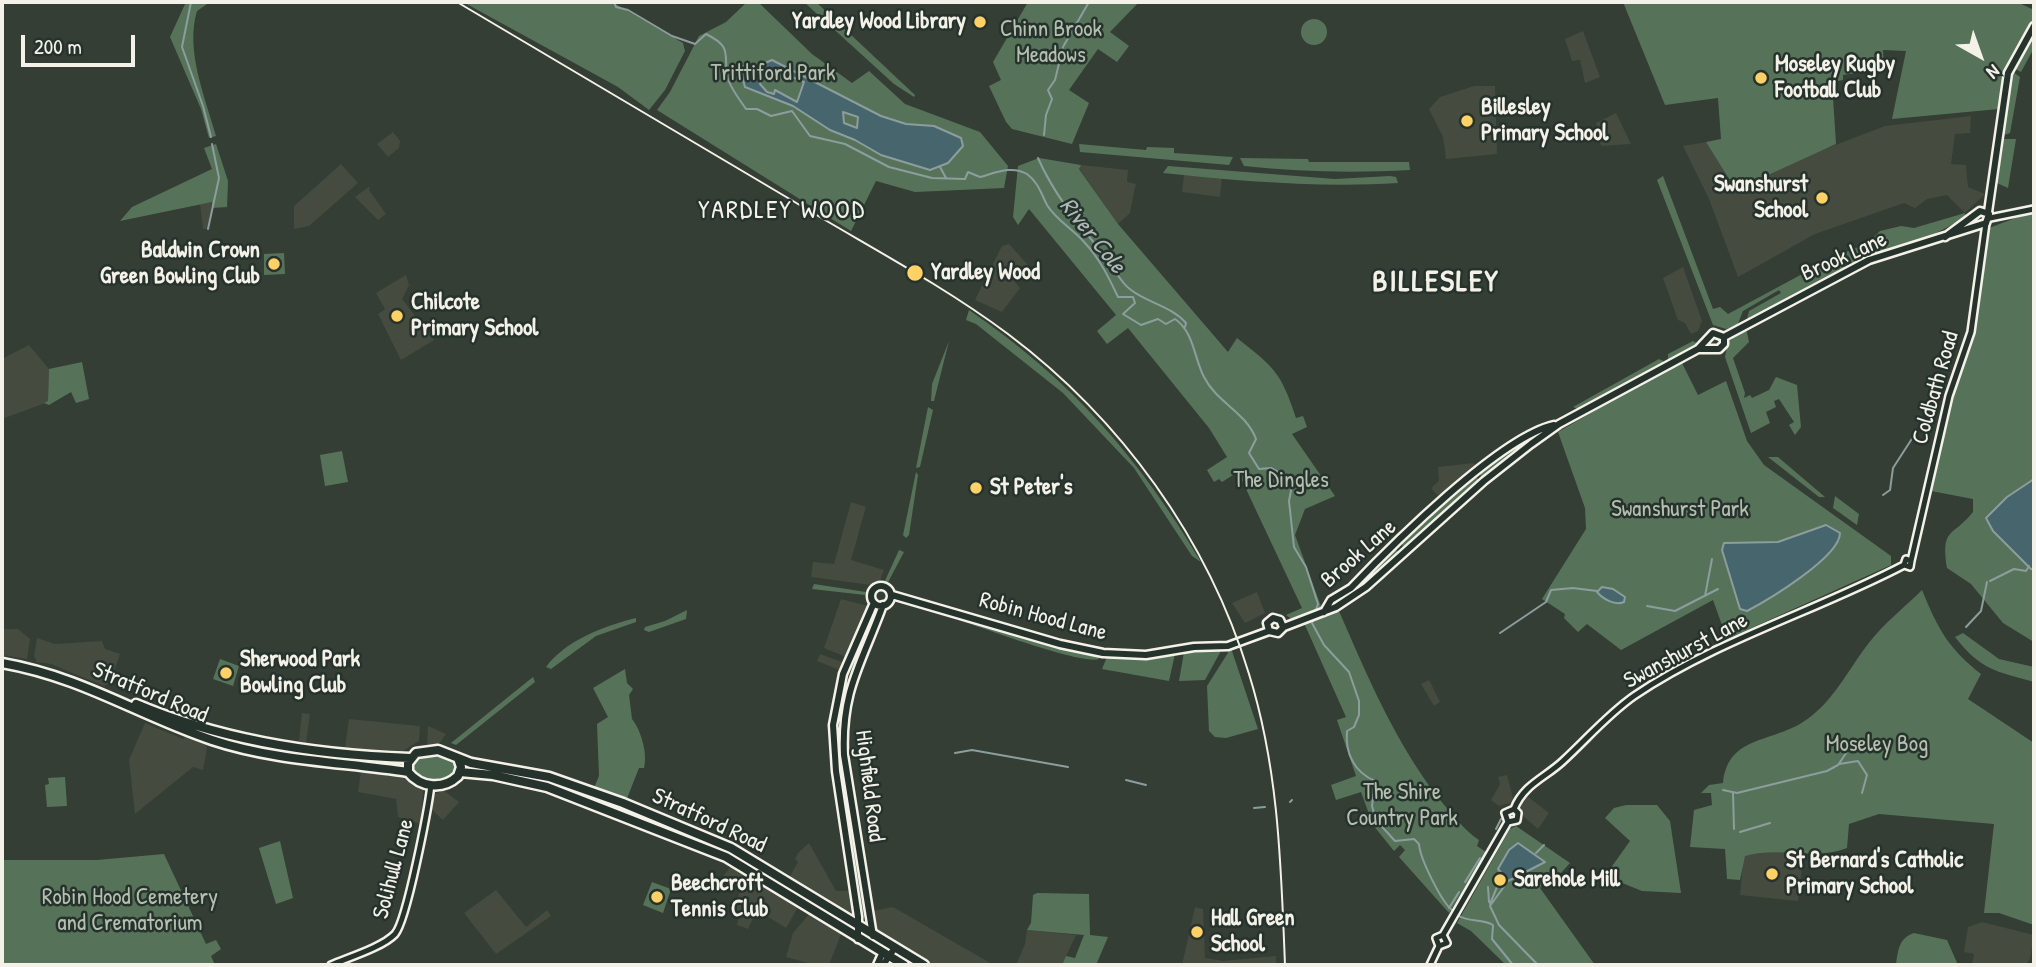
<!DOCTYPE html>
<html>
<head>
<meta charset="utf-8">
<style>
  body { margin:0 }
  #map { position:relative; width:2036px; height:967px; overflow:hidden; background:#343e35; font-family:"Patrick Hand",sans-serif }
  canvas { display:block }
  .frame { position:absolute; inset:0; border:4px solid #f4f1e8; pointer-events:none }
  .north { position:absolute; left:1945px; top:21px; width:70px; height:70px; -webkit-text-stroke:5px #26332d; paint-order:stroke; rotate:140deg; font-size:19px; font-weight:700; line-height:28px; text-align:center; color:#f4f1e8 }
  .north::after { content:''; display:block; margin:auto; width:24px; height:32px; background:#f4f1e8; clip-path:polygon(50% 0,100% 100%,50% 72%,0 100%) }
  .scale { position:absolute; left:21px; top:35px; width:114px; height:32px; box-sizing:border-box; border:4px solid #f4f1e8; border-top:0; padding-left:9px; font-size:21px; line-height:24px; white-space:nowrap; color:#f4f1e8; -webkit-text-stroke:5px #26332d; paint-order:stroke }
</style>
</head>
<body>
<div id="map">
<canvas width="2036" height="967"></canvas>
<div class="frame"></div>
<div class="north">N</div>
<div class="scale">200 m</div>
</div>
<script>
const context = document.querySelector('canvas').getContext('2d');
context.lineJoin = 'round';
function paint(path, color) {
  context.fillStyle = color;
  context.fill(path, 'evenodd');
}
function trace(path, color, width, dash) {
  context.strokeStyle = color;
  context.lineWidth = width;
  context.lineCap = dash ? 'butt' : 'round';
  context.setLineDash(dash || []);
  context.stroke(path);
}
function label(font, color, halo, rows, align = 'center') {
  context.font = font + ' "Patrick Hand",sans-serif';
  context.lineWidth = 5;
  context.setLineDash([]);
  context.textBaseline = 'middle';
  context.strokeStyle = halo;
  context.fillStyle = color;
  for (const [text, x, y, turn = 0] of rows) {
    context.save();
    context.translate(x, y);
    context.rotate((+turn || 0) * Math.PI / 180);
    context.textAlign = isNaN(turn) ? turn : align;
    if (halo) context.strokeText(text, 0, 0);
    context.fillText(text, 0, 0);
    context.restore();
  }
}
paint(new Path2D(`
  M1583 31 1600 77 1585 83 1580 60 1572 61 1565 39Z
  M1474 86H1495L1497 154 1446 159 1443 137 1429 109 1440 97Z
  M1616 113 1631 144 1601 146 1596 123Z
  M1971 116 1970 133 1955 134 1951 164 1966 165 1968 187 1985 194 1965 213 1947 195 1927 199 1915 208 1904 203 1815 234 1738 277 1709 199 1683 146 1706 142 1729 179 1744 185 1804 157 1885 126Z
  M393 132 400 141 399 148 388 157 377 144Z
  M341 164 358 183 309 226 294 229V206Z
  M1081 165 1128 170 1127 182 1136 184 1134 192 1130 213 1118 224 1079 168Z
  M1184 175 1222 177 1220 197 1182 192Z
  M370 186 369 190 386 214 378 220 355 197Z
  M213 202 208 229H203L200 204Z
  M1009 244 1028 265 1015 282 1020 288 1002 312 975 300 1002 246Z
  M1683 267 1702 321 1698 331 1691 334 1685 323 1678 320 1663 278Z
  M406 275 409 285 402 299 418 320 422 319 434 340 401 360 378 314 385 309 376 293Z
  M29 345 49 369 48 402 2 419V359Z
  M1473 463 1477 466 1440 498 1431 488 1439 481 1438 467Z
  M851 502 866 507 851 560 884 570 878 586 811 577 813 562 834 564Z
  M1257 592 1265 613 1245 623 1232 603Z
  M841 599 868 606 846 657 824 648Z
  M4 629H18L30 639 27 659 2 655Z
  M37 638 55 644 102 641 105 649 120 654 110 683 104 686 51 664 37 662 34 656Z
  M820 654 845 663 842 671 817 661Z
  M1429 680 1440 702 1434 706 1421 684Z
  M302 713 310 714 306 743 299 741Z
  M349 719 420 726 419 741 398 754 345 748Z
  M145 723 183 739 187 735 206 743 207 749 203 770 193 767 135 814 129 760Z
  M428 726 446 734 438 745 427 744Z
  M361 771 400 775 423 790 421 824 398 817 396 799 358 792Z
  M1507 775 1514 802 1499 806 1491 800 1500 784 1498 777Z
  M443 790 459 802 443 820 432 810 433 795Z
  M1527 796 1549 813 1538 829 1523 816 1521 807Z
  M809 843 836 891H850L852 910 849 913 789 878 798 862 795 859 798 853Z
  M1744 850 1804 853 1798 901 1740 895Z
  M731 866 796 906 797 909 786 928 757 910 748 929 737 925 740 913 734 910 741 888 722 878Z
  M496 890 526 927 547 910 551 916 496 954 464 913Z
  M893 907 992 964 991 965H933L896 946 876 932 873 911Z
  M1195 907 1203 909 1205 958 1223 961 1276 956V965H1182Z
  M809 914 841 934 829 965H815L786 957 793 933Z
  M1982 922 2034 935 2030 959 2025 965H1972L1974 954 1964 952 1968 927Z
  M1027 930 1076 935 1062 965H1016L1025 944Z`), '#454b3f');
paint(new Path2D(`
  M186 2H210L197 11C185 50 205 97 216 136L209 138 201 109 170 37Z
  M463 2H612L683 43 685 51 665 90 649 110 618 87Z
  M747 2H758L812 54 852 83 869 71 905 104 980 132 1008 166 1004 188 915 192 876 181 851 231 657 110 670 92 699 36 726 22Z
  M804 2H816L915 95 914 97 894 84Z
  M1028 2H1139L1110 32 1129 46 1117 62 1098 49 1069 90 1089 103 1072 144 1012 129 1006 122 989 86 1001 80 993 62Z
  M1623 2H2017L2034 10V20L2008 65 1999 109 1892 119 1906 51 1883 50 1884 69 1843 75V80L1832 82 1836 144 1744 186 1729 179 1706 142 1721 139 1718 98 1665 105Z
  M1301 32a13 13 0 1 1 26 0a13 13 0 1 1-26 0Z
  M2034 31V48L2021 72 2013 68Z
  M2013 72 2020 77 2010 133 2004 135 2009 78Z
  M2003 139H2016L2008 188 1997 183Z
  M216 144 228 181 227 207 212 208V202L120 221 132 207 212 169 204 148Z
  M1079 144 1146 150 1147 147 1174 148V153L1233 157 1229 165 1080 152Z
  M1039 158 1081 165 1079 169 1118 224 1228 352 1237 338C1274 367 1281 372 1296 418L1303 416 1307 427 1292 434 1335 496 1305 509 1295 535 1322 609 1293 620 1286 615 1302 608 1238 472 1222 482 1219 479 1214 482 1207 470 1227 457 1209 428 1128 328 1107 344 1097 331 1116 315 1029 209 1018 225 1013 217 1018 166Z
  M1240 158 1308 159 1309 162H1409L1410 170C1354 173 1300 172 1244 166Z
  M1168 166 1335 179 1390 176 1396 177 1398 183C1319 188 1240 181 1163 173Z
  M1663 176 1713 309 1720 307 1728 314 1832 258 1868 243 1880 231 1901 226 1914 228 1965 213V218L1921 241 1853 265 1848 255 1841 258 1845 268 1747 319 1749 311 1781 293 1779 290 1743 311 1737 326 1726 329 1713 325 1657 180Z
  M2034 211V642L2003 623 1971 584 1947 568C1941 527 1952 538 1973 512V499L1931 491 1955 385 1974 329 1989 228Z
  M284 253 285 274 264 275V254Z
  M969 310C1071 380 1138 456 1201 562L1192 556 1134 468 1063 393 976 324 966 320Z
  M1746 328 1749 342 1733 358 1745 393 1744 398 1750 395 1752 398 1769 390 1776 377 1797 385 1801 427 1795 435 1789 425 1794 422 1779 399 1774 401 1776 407 1766 412 1770 423 1751 433 1725 357 1728 342Z
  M949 341 934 401H931L932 384Z
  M1693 341 1700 345 1668 360V354Z
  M1659 359 1663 361 1664 366 1581 410 1573 407Z
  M1681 361 1698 395 1726 381 1747 441 1764 465 1891 556V565L1727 639 1713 600 1621 650 1587 624 1578 632 1564 618 1565 614 1542 599 1586 529 1585 508 1558 432Z
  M82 362 89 399 76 403 71 392 49 405 44 403 48 401 49 369Z
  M928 407 933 410 920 467 916 468Z
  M1525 440 1527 445 1483 479 1479 473Z
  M342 451 348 482 325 486 320 455Z
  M1768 457H1778L1825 497H1819Z
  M916 472 918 475 909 535 906 538 903 535Z
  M1476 476 1480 482 1403 548 1402 543Z
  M1835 496 1859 514 1857 525 1833 508Z
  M1395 549 1400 553 1360 588 1358 584Z
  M899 550 904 552 886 586 884 583Z
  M814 584 866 592 865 595 812 589Z
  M1922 590C1938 629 1948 648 1981 674L1968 699 2034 743V925L1999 913H1984L1994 824 1879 814 1849 824 1847 848C1814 861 1779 846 1745 856L1740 880 1727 879 1725 849 1690 847 1694 810 1712 805 1711 793H1701L1709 785 1723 783C1728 736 1770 743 1803 722 1832 704 1848 670 1868 644 1883 624 1905 607 1922 590Z
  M1338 609C1368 677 1397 748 1445 806 1456 818 1465 831 1479 840L1477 846 1486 852 1449 913 1399 857 1405 850 1400 845 1394 851 1373 825 1361 792 1336 800 1331 785 1356 776 1337 720 1346 717 1304 623Z
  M687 610 686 619 649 632 644 630 645 627 665 621Z
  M873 611 877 613 855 662 852 660Z
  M959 617 1097 655 1099 659C1082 665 983 628 959 620Z
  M636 618V622L596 636 551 669 546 667C566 640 604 626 636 618Z
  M1963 633 1999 659 2034 667V682C1995 671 1981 670 1955 637Z
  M1231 648 1258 729 1226 738 1215 737 1209 731 1207 686Z
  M1222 649 1205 680 1179 681 1184 652Z
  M1175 654 1169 681 1102 669 1107 657Z
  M220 659 239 666 233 686 213 679Z
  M625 669 627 683 633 689 629 695 632 719C641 730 648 754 644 768H639L626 801 594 788 599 776 597 724 608 717 593 688Z
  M533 677 535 682 456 745 451 743Z
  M245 740 315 753 314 757 245 746Z
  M433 752 454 759 458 768 455 775C439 783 425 784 412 771L414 757Z
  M321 754 402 761 390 766 321 758Z
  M65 777 67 806 47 807 45 785 49 784 48 778Z
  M844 789 867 915 863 918 842 792Z
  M1626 805H1657L1670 821 1681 893 1642 891 1605 876 1630 841 1605 818 1614 808Z
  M654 820 729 850 792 888 789 893 657 826 652 824Z
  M1516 826 1570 863 1560 874 1551 872 1540 888 1595 965H1506L1471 931 1457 923 1510 829Z
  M280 841 293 898 276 904 259 848Z
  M164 854 206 944 216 940 221 949 211 956 215 965H2V860H97Z
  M652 882 671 889 663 913 643 905Z
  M1037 893 1089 894 1090 935 1108 937 1096 965H1062L1066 956 1075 958 1084 935 1027 930 1031 923 1033 895Z
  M1914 933 1947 940 1958 965H1896C1898 950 1899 938 1914 933Z`), '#56735a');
const water = new Path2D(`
  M772 60 881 116 906 124 934 126 961 138 963 146 948 163 930 170 881 155 855 140 830 130 793 106 745 87 739 65 752 69ZM764 72H780L804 82 797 102 775 90 774 94 767 92 760 84ZM843 112 858 117 857 128 844 123Z
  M2034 479V569H2031L1993 531 1986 518 2007 497Z
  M1826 525 1840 533C1840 557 1768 600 1747 611L1740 609 1722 550 1724 543 1778 542Z
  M1602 587 1613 589 1625 597 1624 602C1615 606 1603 599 1597 592Z
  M1518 843 1545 862 1508 881 1498 869 1509 850Z`);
paint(water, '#46656c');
trace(water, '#8c9d9e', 2);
trace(new Path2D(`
  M191 2 182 47 203 106 211 137
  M614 2 616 7 628 10 672 36 695 44 706 34C732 47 724 53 727 75 728 85 740 100 746 109H757L771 116 792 111 810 136 845 144 889 167 932 178 965 179 968 172 980 177C995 173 1012 165 1027 174 1038 182 1041 193 1047 205 1056 220 1074 230 1085 243 1100 259 1109 278 1118 297H1133L1135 303 1123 314 1141 325 1158 319 1166 324 1175 319C1194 332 1194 358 1204 377 1217 403 1246 412 1256 439L1249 453 1259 469 1271 468 1293 480 1289 501 1294 547 1306 567 1318 604 1315 613
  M1044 135 1046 115 1052 99 1048 90 1055 80 1063 47 1089 2
  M1038 158C1055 197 1082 228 1108 260 1116 271 1120 282 1131 290 1148 303 1171 306 1186 323L1185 327
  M940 167 946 178
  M208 229 219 178 212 144
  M1883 495 1890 490 1893 468 1915 434
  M1990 581 2014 569 2026 571 2029 566
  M1705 596 1712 559
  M1647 606 1675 611 1718 589
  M1314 618 1312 623 1324 645 1349 672 1359 701V715L1354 727 1347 731C1345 753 1354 772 1375 781L1372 806 1376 820 1395 841 1414 839 1419 844C1420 859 1442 903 1453 911
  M1966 627 1981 611 1987 582
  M1500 633 1546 602 1551 590 1573 588 1597 591
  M955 753 972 750 1068 767
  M1839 764 1858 761 1867 775 1862 793
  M1126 780 1146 785
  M1723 790 1737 793 1827 771 1838 765 1853 743
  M1733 793 1734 829
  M1290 802 1292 800
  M1254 808 1265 807
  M1496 829 1501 819
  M1740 832 1770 823
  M1536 853 1544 845
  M1508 881 1490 906 1499 925 1538 965
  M1465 882 1480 858
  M1488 887 1489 902
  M1490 904 1497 887
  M1449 908 1459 892
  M1457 915C1469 923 1482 918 1493 925L1492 939 1513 965`), '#8c9d9e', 2);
const secondary = new Path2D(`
  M1990 218 2034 209
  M1911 561 1949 396 1971 332 1986 223
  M1514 809C1524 784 1545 778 1563 761 1587 739 1607 715 1634 696 1717 640 1816 611 1904 565L1910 567 1911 561 1906 559 1904 565
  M1508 822 1517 820 1518 813 1514 809
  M1508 822 1505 813 1514 809
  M1439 946 1436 938 1443 935 1508 822
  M331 965C347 958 383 947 395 934 407 920 428 809 431 785
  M1430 965 1439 946 1447 943 1443 935`);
const primary = new Path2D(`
  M1988 212 2008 73 2034 26
  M1724 337 1869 260 1986 223 1989 214 1980 211 1945 237
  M1698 349H1719L1724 344V337
  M871 596a10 10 0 1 1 20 0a10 10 0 1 1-20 0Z
  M892 595 1060 644 1103 653 1146 655 1194 647 1228 646 1269 631
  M1324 612 1331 600 1351 588C1392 545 1500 437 1554 425
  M1269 631 1278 633 1284 627 1336 607 1366 587 1484 481 1531 444 1559 424 1698 349 1713 333 1724 337
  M1269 631 1267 623 1273 618 1280 620 1283 627
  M873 936 844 755C841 690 862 663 883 605
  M858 939V917L836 771 833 725 843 674 873 605
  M877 965 882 954
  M883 965 894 949`);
const highway = new Path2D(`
  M2 663C82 677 138 715 212 740 275 761 343 762 408 772
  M136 704C221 740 318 755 410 758
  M458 758 461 767 458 776C443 790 421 788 408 772V763L416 753 438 750 471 763 549 777 623 803 731 848 924 965
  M460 772 493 775 547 787 726 857 904 965`);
trace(secondary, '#f4f1e8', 10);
trace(primary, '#f4f1e8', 11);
trace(highway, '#f4f1e8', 13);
trace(secondary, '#26332d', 5);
trace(primary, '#26332d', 6);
trace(highway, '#26332d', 8);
trace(new Path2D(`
  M457 2C569 68 681 134 793 201 864 244 941 284 1008 334 1121 419 1208 539 1249 674 1279 770 1281 866 1285 965`), '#f4f1e8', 2);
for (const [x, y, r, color] of [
  [980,22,7,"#ffd166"],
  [1761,78,7,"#ffd166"],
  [1467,121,7,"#ffd166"],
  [1822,198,7,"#ffd166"],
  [274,264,7,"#ffd166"],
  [915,273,9,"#ffd166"],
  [397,316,7,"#ffd166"],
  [976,488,7,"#ffd166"],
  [226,673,7,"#ffd166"],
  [1772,874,7,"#ffd166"],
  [1500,880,7,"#ffd166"],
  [657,897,7,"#ffd166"],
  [1197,932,7,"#ffd166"]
]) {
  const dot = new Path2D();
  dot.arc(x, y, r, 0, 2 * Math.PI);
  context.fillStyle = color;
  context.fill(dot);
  trace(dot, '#26332d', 2.5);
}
label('bold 23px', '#f4f1e8', '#26332d', [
  ["Yardley Wood Library",966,22,"right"],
  ["Moseley Rugby",1775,65],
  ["Football Club",1775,91],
  ["Billesley",1481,108],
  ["Primary School",1481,134],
  ["Swanshurst",1808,185,"right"],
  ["School",1808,211,"right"],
  ["Baldwin Crown",260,251,"right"],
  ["Green Bowling Club",260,277,"right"],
  ["Yardley Wood",931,273],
  ["Chilcote",411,303],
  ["Primary School",411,329],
  ["St Peter's",990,488],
  ["Sherwood Park",240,660],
  ["Bowling Club",240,686],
  ["St Bernard's Catholic",1786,861],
  ["Primary School",1786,887],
  ["Sarehole Mill",1514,880],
  ["Beechcroft",671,884],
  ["Tennis Club",671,910],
  ["Hall Green",1211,919],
  ["School",1211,945]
], 'left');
label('23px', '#b5bfaf', '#26332d', [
  ["Chinn Brook",1051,30],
  ["Meadows",1051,56],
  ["Trittiford Park",773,74],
  ["The Dingles",1281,481],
  ["Swanshurst Park",1680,510],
  ["Moseley Bog",1877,745],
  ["The Shire",1402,793],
  ["Country Park",1402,819],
  ["Robin Hood Cemetery",130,898],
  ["and Crematorium",130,924]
]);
label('23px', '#f4f1e8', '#26332d', [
  ["Brook Lane",1844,257,-24],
  ["Coldbath Road",1936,388,-74],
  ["Brook Lane",1359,554,-41],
  ["Robin Hood Lane",1043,617,15],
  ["Swanshurst Lane",1686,651,-28],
  ["Stratford Road",150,693,23],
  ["Highfield Road",869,786,83],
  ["Stratford Road",709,821,25],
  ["Solihull Lane",394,869,-75]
]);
label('italic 24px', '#aeb9b6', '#26332d', [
  ["River Cole",1092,236,51]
]);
context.letterSpacing = '2px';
label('26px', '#f4f1e8', '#26332d', [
  ["YARDLEY WOOD",782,211]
]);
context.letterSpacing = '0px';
context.letterSpacing = '2px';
label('bold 30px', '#f4f1e8', '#26332d', [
  ["BILLESLEY",1436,283]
]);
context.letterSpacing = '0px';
</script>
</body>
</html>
